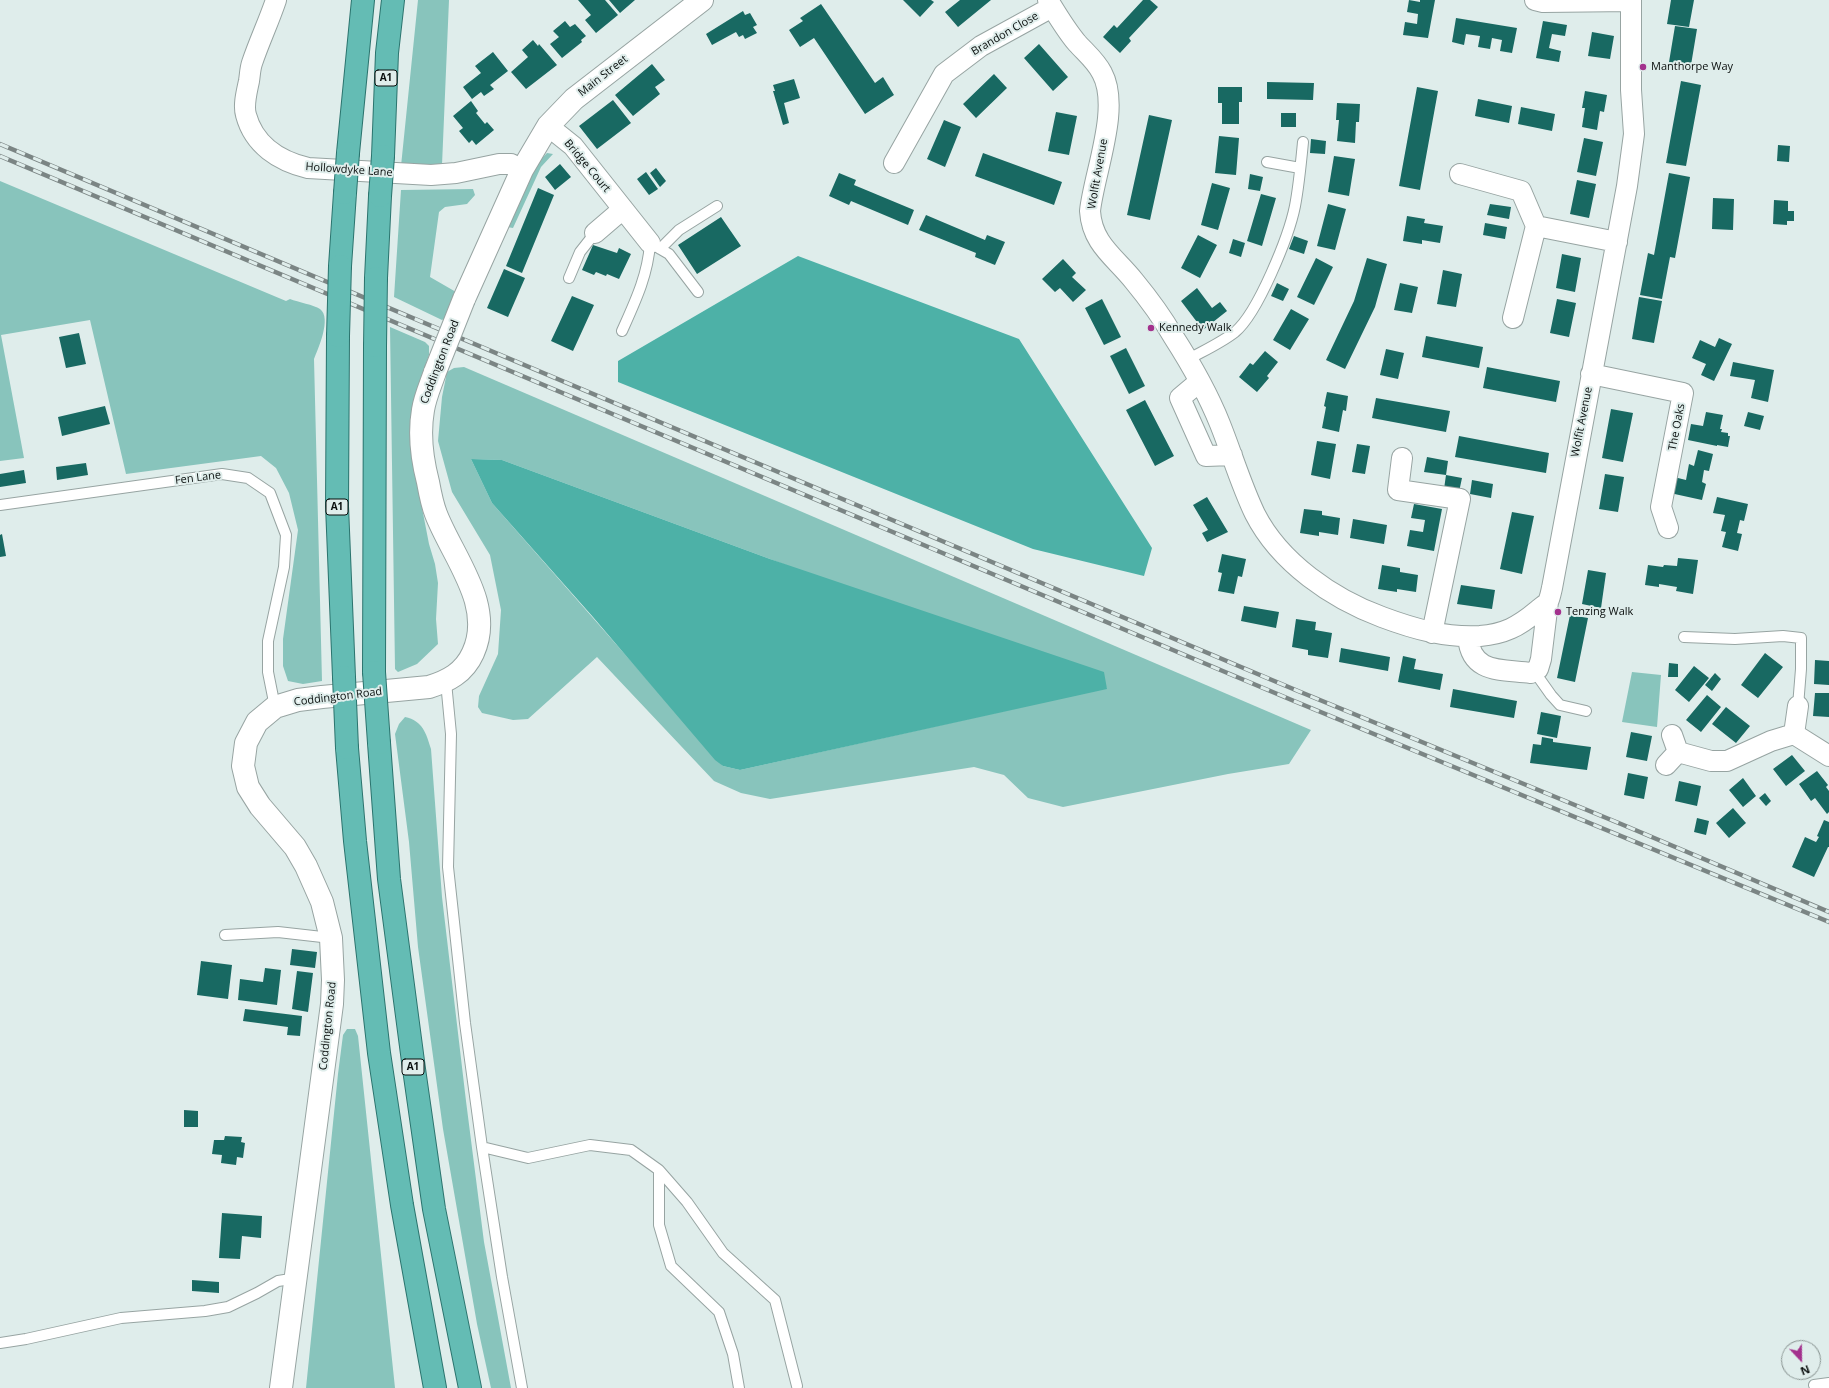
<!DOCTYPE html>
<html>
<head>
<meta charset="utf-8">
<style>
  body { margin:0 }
  #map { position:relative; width:1829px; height:1388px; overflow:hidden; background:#dfedeb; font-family:"Open Sans",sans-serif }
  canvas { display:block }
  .north { position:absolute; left:1781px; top:1340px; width:40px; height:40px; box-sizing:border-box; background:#dfedeb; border:1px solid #899492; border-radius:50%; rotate:158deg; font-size:11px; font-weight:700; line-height:16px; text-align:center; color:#090e0d }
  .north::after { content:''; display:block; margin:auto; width:14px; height:18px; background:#a3318d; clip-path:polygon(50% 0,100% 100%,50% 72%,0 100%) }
</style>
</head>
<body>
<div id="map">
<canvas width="1829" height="1388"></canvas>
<div class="north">N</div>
</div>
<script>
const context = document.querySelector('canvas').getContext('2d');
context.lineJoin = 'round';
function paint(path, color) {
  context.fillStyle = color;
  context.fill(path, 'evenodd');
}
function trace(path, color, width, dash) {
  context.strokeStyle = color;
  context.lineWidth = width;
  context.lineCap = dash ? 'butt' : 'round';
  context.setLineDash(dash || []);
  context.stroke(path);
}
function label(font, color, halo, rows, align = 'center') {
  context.font = font + ' "Open Sans",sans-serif';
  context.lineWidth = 4;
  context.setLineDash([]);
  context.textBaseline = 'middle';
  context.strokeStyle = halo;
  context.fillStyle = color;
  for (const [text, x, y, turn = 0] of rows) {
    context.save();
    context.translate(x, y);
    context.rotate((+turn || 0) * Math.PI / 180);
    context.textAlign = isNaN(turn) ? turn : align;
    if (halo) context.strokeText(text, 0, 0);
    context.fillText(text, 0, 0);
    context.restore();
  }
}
paint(new Path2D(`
  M418 0H449L442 165 401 166Z
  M547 153 553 154 541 167 513 228 507 227 537 156 541 159Z
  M0 181 286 301 290 299C298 302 314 305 320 309 332 318 318 349 314 359L322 681 303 684 288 681 283 666V639L298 530 289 493 276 468 261 456 126 474 90 320 1 335 24 458 0 461Z
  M473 189 475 195 467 204 445 207 439 212 430 277 456 292 447 317 442 320 394 297 401 190Z
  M390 327 425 342 429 346V355L423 372 412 415 411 451 429 544 435 564 438 583 436 619 438 644 417 664 398 672 395 669Z
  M464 367 1311 730 1289 764 1228 774 1063 807 1028 798 1004 775 974 767 770 799 741 793 714 781 597 657 528 719 513 720 482 713 478 707 479 696 498 654 501 610 490 555 452 492 438 441 442 397 447 372 454 368ZM471 459 502 460 770 559 1107 688 740 770 723 766 492 503Z
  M1632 672 1661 675 1657 727 1622 722Z
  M405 717C423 721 426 733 431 749L442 897 466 1101 484 1242 511 1388H491L477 1324 443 1129 418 947 409 842 395 734 399 724Z
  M347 1029H355L358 1036 395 1388H306L338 1074 343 1035Z`), '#88c4bc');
paint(new Path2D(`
  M798 256 1019 339 1152 548 1144 576 1033 549 618 382V361Z
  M471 459 502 460 770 559 1104 672 1107 689 740 770 723 766 715 760 593 617 492 503Z`), '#4db1a7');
paint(new Path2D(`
  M578 0H605L618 15 596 33 585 20 591 15Z
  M609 0H635L620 13Z
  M903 0H931L934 2 920 17Z
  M960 0H991L958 27 945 12Z
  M1143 0H1150L1158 7 1129 38 1131 41 1120 53 1103 37 1114 25 1117 28Z
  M1409 0 1420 2V0H1435L1428 38 1403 35 1405 22 1417 24 1418 14 1407 12Z
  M1671 0H1694L1689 27 1667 24Z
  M821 4 875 83 883 77 894 95 865 114 814 38 800 47 789 30 803 21 800 18Z
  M743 11 745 15 750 13 757 25 753 27 757 33 745 39 743 35 739 37 736 32 712 45 706 34Z
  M1456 18 1517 28 1512 53 1500 51 1502 40 1492 38 1490 49 1478 47 1480 36 1466 34 1464 45 1452 42Z
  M565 21 570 27 575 24 586 36 581 40 582 42 562 58 550 44 559 37 553 31Z
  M1543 21 1567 25 1565 36 1552 34 1549 48 1561 51 1559 62 1536 58Z
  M1675 26 1697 29 1690 71 1668 68Z
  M1592 32 1614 36 1610 59 1588 56Z
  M533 40 538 46 539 44 557 65 526 89 511 72 528 57 522 50Z
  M1039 44 1068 77 1053 91 1024 58Z
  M493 52 508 71 490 85 494 89 484 96 481 92 472 99 463 87 481 73 475 66Z
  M652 64 665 80 655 87 660 94 633 116 615 95Z
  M994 74 1007 88 976 118 963 104Z
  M794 79 800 98 784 103 789 123 783 125 773 91H775L773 85Z
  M1681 81 1701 85 1686 166 1666 163Z
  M1267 82 1314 83 1313 100 1267 99Z
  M1218 87H1242V102H1239V124H1222V103H1218Z
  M1417 87 1438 91 1420 190 1399 186Z
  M1585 91 1607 95 1604 112 1600 111 1597 130 1582 127 1585 108H1582Z
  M1478 99 1512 106 1509 123 1475 116Z
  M613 100 631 123 597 149 579 126Z
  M471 101 478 111 476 113 485 124 487 122 494 130 476 145 472 140 469 143 459 131 463 128 453 116Z
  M1337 103 1360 104 1359 122H1356L1355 143 1337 141 1339 120H1336Z
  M1521 107 1555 114 1552 131 1518 124Z
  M1056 112 1077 116 1069 155 1048 151Z
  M1281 113H1296V127H1281Z
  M1149 115 1172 120 1150 220 1127 215Z
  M944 120 961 127 945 167 927 159Z
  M1219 136 1239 138 1236 175 1215 173Z
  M1584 138 1603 142 1596 176 1577 172Z
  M1311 139 1326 141 1325 154 1310 153Z
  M1778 145 1790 146 1789 162 1777 161Z
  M983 153 1062 182 1054 205 975 176Z
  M1334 156 1355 159 1349 196 1328 192Z
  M560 164 571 177 555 190 545 177Z
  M656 168 666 181 660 187 650 173Z
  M646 172 658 189 649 195 637 179Z
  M839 173 856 180 854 185 914 210 908 225 851 201 849 205 829 196Z
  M1669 173 1690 177 1675 258 1670 257 1662 299 1640 295 1648 253 1654 255Z
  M1250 174 1263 177 1260 191 1248 189Z
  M1577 180 1596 184 1589 218 1570 214Z
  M1212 183 1230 188 1218 230 1201 225Z
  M538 188 554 195 522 273 506 266Z
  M1261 194 1276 198 1262 246 1247 241Z
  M1713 198 1734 199 1733 230 1712 229Z
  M1774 200 1788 201V211H1794V221H1787V225L1773 224Z
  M1328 204 1346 209 1335 250 1317 246Z
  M1490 204 1511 207 1509 219 1487 215Z
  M926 215 985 240 987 235 1005 242 995 265 975 257 976 253 919 230Z
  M1407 216 1425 219 1424 223 1443 226 1440 243 1422 240V244L1403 241Z
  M721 217 741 246 697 274 678 245Z
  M1485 223 1507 227 1505 239 1483 235Z
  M1198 235 1217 245 1200 278 1181 268Z
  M1294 236 1308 241 1304 254 1289 249Z
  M1233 239 1245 243 1241 257 1229 253Z
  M593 245 617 253 619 248 631 254 619 279 607 274 606 276 596 272 594 275 582 270Z
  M1562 254 1581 258 1575 292 1556 288Z
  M1316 258 1333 267 1314 305 1297 297Z
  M1367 258 1387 264 1375 307 1345 369 1326 360 1354 301Z
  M1063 259 1076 273 1072 277 1086 290 1073 302 1060 288 1055 292 1042 279Z
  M504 269 525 278 508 317 487 308Z
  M1443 270 1462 274 1456 307 1437 304Z
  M1277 283 1289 289 1283 301 1271 296Z
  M1400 283 1418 287 1412 313 1394 310Z
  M1197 288 1212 308 1220 302 1227 311 1203 330 1181 301Z
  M572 296 594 305 573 351 551 341Z
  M1639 297 1662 301 1654 343 1632 339Z
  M1102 299 1121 337 1104 345 1085 308Z
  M1557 299 1576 303 1569 337 1550 333Z
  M1291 309 1309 319 1290 350 1273 340Z
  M79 333 86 364 66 368 59 337Z
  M1426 336 1483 347 1479 368 1422 357Z
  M1719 338 1732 344 1714 381 1701 375 1706 364 1692 358 1700 340 1715 347Z
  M1126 348 1145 386 1129 394 1110 356Z
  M1386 349 1404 353 1398 379 1380 375Z
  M1265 351 1278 362 1267 376 1269 378 1257 392 1239 377 1250 363 1253 365Z
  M1733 362 1774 370 1768 402 1751 398 1755 380 1730 376Z
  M1487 367 1560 381 1556 402 1483 388Z
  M1327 392 1348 396 1346 411 1343 410 1339 432 1322 428 1326 407 1324 406Z
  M1376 398 1450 411 1446 432 1372 418Z
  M1145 400 1174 456 1155 466 1126 410Z
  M105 406 110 424 62 436 58 417Z
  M1611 409 1633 413 1623 462 1602 458Z
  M1706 412 1723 415 1720 429H1722L1721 432 1728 433V436H1730L1728 447 1717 445V446L1688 440 1691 424 1703 426Z
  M1748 412 1764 416 1760 430 1744 426Z
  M1459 436 1549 453 1546 473 1455 457Z
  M1317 441 1336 444 1330 479 1311 475Z
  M1357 444 1370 446 1365 474 1352 472Z
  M1698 450 1713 454 1709 471 1704 470 1702 482 1706 484 1702 500 1670 493 1674 477 1686 480 1689 464 1694 466Z
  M1427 457 1448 461 1446 475 1424 472Z
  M86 463 88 475 57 480 56 467Z
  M24 470 26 483 0 487V474Z
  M1605 474 1624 477 1618 512 1599 509Z
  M1446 475 1462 478 1459 492 1444 489Z
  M1472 480 1493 484 1491 498 1470 494Z
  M1207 497 1228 532 1207 542 1202 533 1208 530 1193 505Z
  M1717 497 1748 504 1744 521 1740 520 1737 533 1742 534 1738 551 1722 547 1726 532 1721 531 1725 515 1713 513Z
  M1414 504 1442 509 1434 551 1407 546 1410 530 1423 532 1425 520 1411 518Z
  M1304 509 1322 511V515L1340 518 1338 535 1319 532V536L1300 533Z
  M1512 512 1534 516 1522 574 1500 569Z
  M1353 519 1387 525 1384 544 1350 538Z
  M2 534 6 556 0 557V535Z
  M1222 554 1246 559 1242 577 1238 576 1234 594 1218 591 1222 573 1218 572Z
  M1678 558 1698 560 1693 594 1676 591 1677 587 1659 584V587L1645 585 1648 565 1663 567 1664 565 1677 566Z
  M1382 565 1400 568V572L1418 575 1416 592 1397 589V592L1378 589Z
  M1588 570 1606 573 1601 608 1582 604Z
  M1461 585 1495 590 1492 609 1457 604Z
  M1244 606 1279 612 1276 628 1241 621Z
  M1570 615 1588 618 1575 682 1557 678Z
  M1296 619 1316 622 1315 630 1332 633 1328 658 1308 655V650L1292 647Z
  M1341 648 1390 657 1388 671 1339 662Z
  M1765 653 1783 667 1758 698 1741 685Z
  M1403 656 1416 659 1414 669 1443 674 1440 690 1398 682Z
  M1815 660 1829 661V685L1814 684Z
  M1669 663 1678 664V677H1668Z
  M1694 666 1709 678 1689 702 1675 690Z
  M1715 673 1721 679 1712 691 1705 685Z
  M1453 689 1517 701 1514 718 1450 707Z
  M1815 693H1829V717L1813 716Z
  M1707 695 1721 707 1701 732 1686 720Z
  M1726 707 1750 726 1736 743 1712 724Z
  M1541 712 1561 716 1557 738 1537 734Z
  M1631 732 1652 736 1647 761 1626 757Z
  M1542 737 1553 739V742L1591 747 1587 770 1530 763 1533 744 1541 745Z
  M1792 755 1805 771 1786 786 1773 769Z
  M1817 771 1828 785 1826 787 1829 791V812L1827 814 1815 798 1811 801 1799 784Z
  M1628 773 1648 777 1644 799 1624 795Z
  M1743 778 1756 796 1743 807 1729 790Z
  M1679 781 1701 786 1697 806 1675 801Z
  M1765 793 1771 801 1766 806 1759 798Z
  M1733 808 1746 823 1729 838 1716 823Z
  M1697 818 1709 821 1706 835 1694 832Z
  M1824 820 1829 822V847H1828L1814 877 1792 867 1805 837 1816 842 1819 837 1817 836Z
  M292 949 317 952 315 968 290 965Z
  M201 961 232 965 228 999 197 995Z
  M265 968 281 970 277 1005 238 1000 240 979 263 982Z
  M297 971 313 973 308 1012 292 1009Z
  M245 1009 302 1016 300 1036 287 1035 288 1027 243 1021Z
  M184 1110 198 1111V1127H184Z
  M225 1136 242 1137 241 1142 245 1143 243 1158 237 1157 236 1165 221 1163 222 1155 212 1154 214 1140H224Z
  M222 1213 262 1216 261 1238 242 1236 240 1259 219 1258Z
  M192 1280 219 1282V1293L192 1291Z`), '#186962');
const service = new Path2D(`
  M1267 162 1300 168
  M660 249 679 230 717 206
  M569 278 580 252 595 233
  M622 331C635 302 648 275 650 243L669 254 698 292
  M1187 360C1203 351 1221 343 1235 332 1258 313 1289 236 1295 206 1299 185 1301 163 1303 142
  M0 505 222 474 248 478 270 493 286 535 284 567 268 641V672L275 707
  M1684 637 1735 639 1783 636 1801 638V669L1798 706
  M1534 671 1551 695 1560 705 1586 711
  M446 682 451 734 448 867 465 1023 482 1147 502 1277 522 1388
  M225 935 278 932 331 938
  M482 1147 528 1158 590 1145 631 1150 659 1170V1225L671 1266 719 1312 733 1354 739 1388
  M659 1170 687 1202 723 1253 775 1300 797 1386
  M0 1343 26 1339 121 1318 205 1311 228 1307 257 1293 278 1281 297 1278
  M1814 1385 1829 1383`);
const minor = new Path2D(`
  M276 0C269 21 259 42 252 63 250 69 250 75 249 81 247 91 243 105 246 115 254 145 279 161 308 168L431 175 456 173 499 164H511L522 170
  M1048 0C1057 15 1066 30 1077 43 1086 53 1096 61 1102 73 1121 108 1094 173 1090 211 1092 244 1115 257 1134 281 1148 298 1162 317 1173 336 1191 364 1208 394 1220 424 1232 454 1241 485 1255 514 1280 563 1333 599 1382 617 1414 629 1446 638 1480 636 1504 634 1518 627 1537 611 1540 608 1545 605 1548 602 1550 598 1551 592 1552 588L1627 186 1634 134 1631 90V0
  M1535 0 1543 2 1631 1
  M548 126 573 146 650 243
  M894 163 944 74 981 46 1052 7
  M1460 174 1521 191 1536 226 1617 242
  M595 233 623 209
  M1513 318 1536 226
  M1591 374 1683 393 1661 507 1668 528
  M1199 382 1180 398 1206 456 1232 455
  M1402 458 1398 490 1460 499 1432 633
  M1468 637C1471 674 1501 669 1531 673L1538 669 1541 659 1548 602
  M1794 734 1798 706
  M1678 752 1711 761H1727L1771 741 1794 734 1829 756
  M1666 765 1678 752 1672 735`);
const tertiary = new Path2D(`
  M464 299 522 170 548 126 574 99 702 0
  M281 1388 332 1004 333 980 331 938 322 902 306 866 295 847 260 806 248 787 243 766 246 743 257 722 275 707 298 700 322 697 429 687C448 681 464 673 473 653 495 605 453 558 436 514 432 504 430 493 428 482 422 459 419 433 423 410 425 397 431 384 435 372`);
const trunk = new Path2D(`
  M348 153 363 0
  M383 156 387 53 393 0
  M340 266 345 193
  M376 278 380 196
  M338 336 337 506 344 677
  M374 672 375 346
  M379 743 389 879 414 1069 434 1209 470 1388
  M347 748 355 841 379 1053 402 1205 435 1388`);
trace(service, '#97a4a2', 12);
trace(minor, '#97a4a2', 22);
trace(tertiary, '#97a4a2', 24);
trace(trunk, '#2b746e', 24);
trace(service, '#fff', 10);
trace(minor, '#fff', 20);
trace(tertiary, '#fff', 22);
trace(trunk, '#64bcb4', 22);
const rail = new Path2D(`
  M0 144 1298 691 1621 824 1829 912
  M0 156 1294 701 1829 922`);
trace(rail, '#7b8584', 4.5);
trace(rail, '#dfedeb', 3, [9]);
const tertiaryBridge = new Path2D(`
  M435 372 464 299`);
const trunkBridge = new Path2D(`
  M345 193 348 153
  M380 196 383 156
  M338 336 340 266
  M375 346 376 278
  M374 672 379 743
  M344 677 347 748`);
trace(tertiaryBridge, '#97a4a2', 24, []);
trace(trunkBridge, '#2b746e', 24, []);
trace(tertiaryBridge, '#fff', 22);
trace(trunkBridge, '#64bcb4', 22);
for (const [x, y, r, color] of [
  [1643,67,4,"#a3318d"],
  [1151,328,4,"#a3318d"],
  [1558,612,4,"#a3318d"]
]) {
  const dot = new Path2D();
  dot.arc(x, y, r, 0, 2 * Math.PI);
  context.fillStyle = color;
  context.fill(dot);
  trace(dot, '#dfedeb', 1.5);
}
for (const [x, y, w] of [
  [386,78,22],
  [337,507,22],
  [413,1067,22]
]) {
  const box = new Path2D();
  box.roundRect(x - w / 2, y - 8, w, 16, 3);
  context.fillStyle = '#dfedeb';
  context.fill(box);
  trace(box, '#090e0d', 1);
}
label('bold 10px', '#090e0d', null, [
  ["A1",386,78],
  ["A1",337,507],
  ["A1",413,1067]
]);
label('11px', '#090e0d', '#dfedeb', [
  ["Brandon Close",1005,34,-30],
  ["Main Street",603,76,-38],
  ["Bridge Court",587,166,50],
  ["Hollowdyke Lane",349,170,4],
  ["Wolfit Avenue",1098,174,-80],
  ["Coddington Road",440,362,-69],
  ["Wolfit Avenue",1582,422,-79],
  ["The Oaks",1677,427,-79],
  ["Fen Lane",198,478,-7],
  ["Coddington Road",338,697,-7],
  ["Coddington Road",328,1026,-84]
]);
label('11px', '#090e0d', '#dfedeb', [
  ["Manthorpe Way",1651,67],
  ["Kennedy Walk",1159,328],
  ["Tenzing Walk",1566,612]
], 'left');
</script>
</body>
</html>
